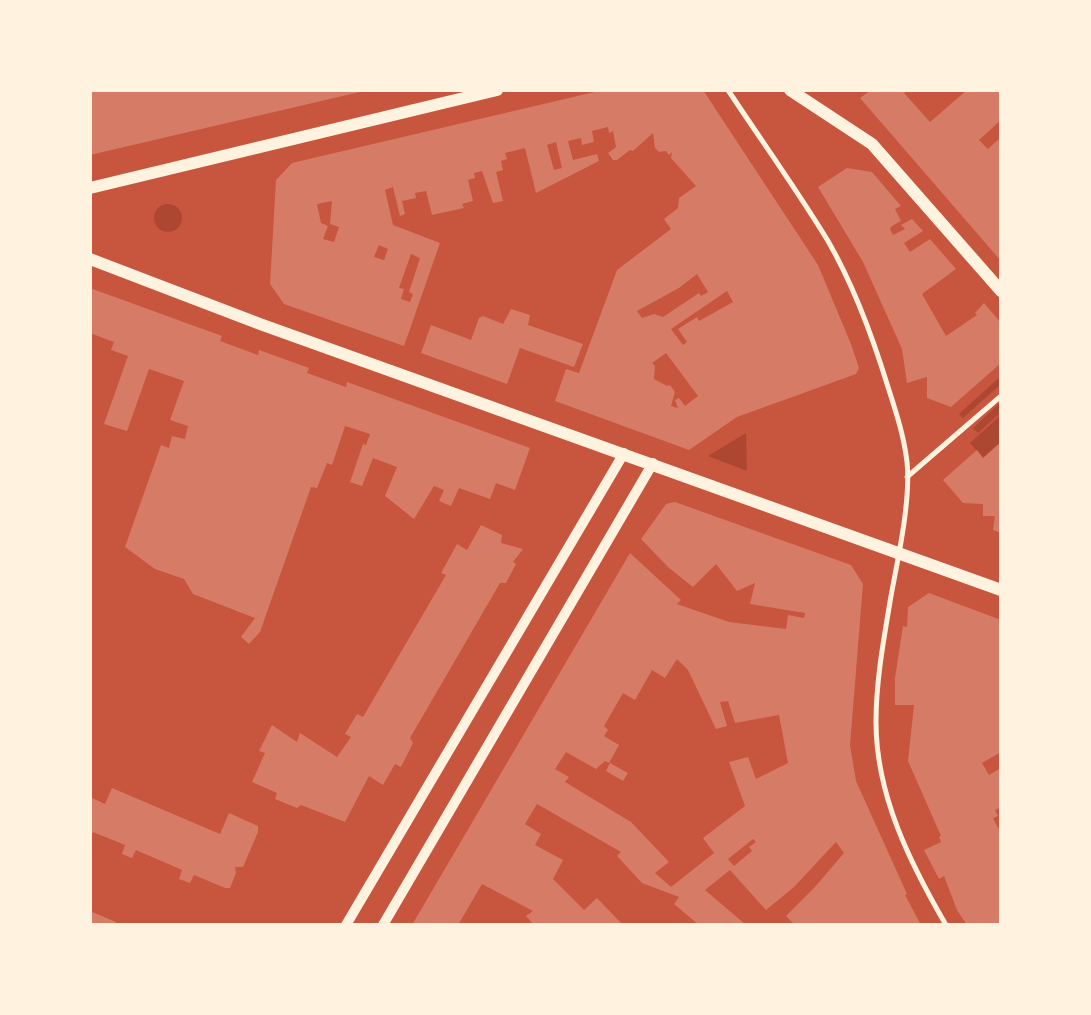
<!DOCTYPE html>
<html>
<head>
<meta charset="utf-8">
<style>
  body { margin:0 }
  #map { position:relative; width:1091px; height:1015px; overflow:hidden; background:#c8553d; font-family:Literata,serif }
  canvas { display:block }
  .frame { position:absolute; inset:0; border:92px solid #fff3e0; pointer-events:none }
</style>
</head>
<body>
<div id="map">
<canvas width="1091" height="1015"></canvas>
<div class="frame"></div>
</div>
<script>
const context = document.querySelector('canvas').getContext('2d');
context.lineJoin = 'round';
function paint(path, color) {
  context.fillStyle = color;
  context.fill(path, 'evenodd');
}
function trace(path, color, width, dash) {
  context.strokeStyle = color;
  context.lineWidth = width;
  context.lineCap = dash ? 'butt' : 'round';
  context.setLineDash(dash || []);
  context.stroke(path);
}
paint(new Path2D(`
  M154 218a14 14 0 1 1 28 0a14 14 0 1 1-28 0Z
  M1001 376V384L963 418 959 414Z
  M1001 402V412L978 433 973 428Z
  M1001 415V442L983 458 970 443Z
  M746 433 747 471 708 456Z`), '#ae4732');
paint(new Path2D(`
  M90 90H364V91L90 155Z
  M603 90H703L818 265 851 344 859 368 856 374 737 417 689 450 555 401 566 369 579 373 617 270 671 229 664 219 678 208 679 198 696 186 671 158 672 152 669 155 666 151 659 152 655 148 653 133 633 151 630 150 617 160H613L608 153 616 147 613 131 609 133 608 127 592 131 594 142 582 145 581 138 568 141 573 160 597 154 599 161 536 193 525 148 505 153 507 159 501 161 503 170 496 172 503 201 493 203 482 171 474 173 475 178 468 180 473 201 462 204 464 208 432 215 426 191 415 193 416 198 402 201 405 214 400 216 393 187 385 190 393 225 440 243 404 346 284 304 270 284 276 180 292 163ZM556 142 562 168 554 170 547 145ZM332 201 330 224 339 227 334 242 323 239 328 226 321 223 317 204ZM379 245 388 249 384 260 374 257ZM411 254 420 258 409 292 413 294 410 302 401 299 404 289 399 288ZM697 274 708 292 701 296 699 293 663 317 654 314 642 318 637 311 679 288ZM727 291 733 302 699 321 697 317 678 329 687 342 683 345 671 329ZM666 353 698 396 685 406 679 398 675 400 678 408 671 406 675 392 670 385 667 386 654 379 655 366 652 363Z
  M871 90H909L904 93 930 122 967 90H1001V120L979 140 988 149 1001 137V261L860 98Z
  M847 168 872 172 901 206 895 209 901 221 892 226 890 229 893 235 905 229 901 225 912 219 923 231 904 243 910 252 930 239 956 269 922 294 946 336 977 315 975 313 984 303 1001 323V363L951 407 927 398V377L907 383 902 349 863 262 818 187Z
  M90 288 222 336 220 341 258 355 259 350 309 368 307 373 346 387 347 382 530 448 515 490 496 483 490 499 459 488 451 506 439 501 444 490 434 486 414 519 385 496 397 467 373 458 362 486 350 482 363 444 366 445 370 434 345 426 332 465 327 463 317 488 311 487 260 632 249 644 241 637 255 618 193 594 184 579 155 569 125 547 161 445 169 448 172 436 185 439 188 426 170 420 184 381 149 369 127 431 104 424 128 356 111 350 114 342 90 333Z
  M511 309 530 315 528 325 583 344 574 367 520 348 507 384 421 353 431 325 471 340 479 318 483 316 503 324Z
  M1001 442V533L993 530 995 516H983V504L963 503 943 480 977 450 983 458Z
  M675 502 851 565 863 584 850 745 856 781 907 894 905 895 921 925H795L786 916 814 888 844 853 836 842 794 887 766 910 730 870 705 890 746 925H699L674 904 679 897 642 883 617 856 621 852 537 804 525 824 541 834 535 845 563 860 553 879 584 910 597 898 623 925H534L526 916 533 911 482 884 458 925H412L630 553 681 600 677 604 729 622 786 629 788 615 804 618 805 613 750 604 755 583 737 591 716 564 693 587 669 568 641 539 666 504ZM677 659 688 670 716 729 727 726 720 702 728 701 735 723 779 715 788 763 756 779 748 757 729 762 745 806 703 838 714 853 671 887 655 873 669 862 631 822 565 782 569 777 555 769 566 752 596 769 605 761 609 763 619 745 604 736 608 730 604 726 623 693 635 700 652 670 665 678ZM753 839 756 842 749 847 752 851 734 866 728 859Z
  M481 525 502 535 501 543 523 549 513 562 516 564 506 583H500L410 738 413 743 401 767 395 764 383 785 369 776 345 822 301 805 297 808 275 799 277 793 252 782 265 753 259 751 272 725 297 742 300 733 337 757 351 737 345 734 357 714 363 717 446 575 441 573 457 544 467 550Z
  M929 593 1001 620V752L982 763 989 775 1001 768V807L995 810 998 816 993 818 998 828 1001 826V925H967L957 910 944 876 939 879 924 850 941 842 939 837 941 836 908 761 914 705H895V678L903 626 907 627 908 607Z
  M610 763 628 773 623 781 606 771Z
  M112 788 220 834 229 813 258 826V832L243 867H235L236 873 230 888H225L194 875 190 883 179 879 182 870 136 850 132 858 122 854 125 845 93 832 90 838V797L105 804Z
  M90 911 116 922 115 925H90Z`), '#d67c66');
trace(new Path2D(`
  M728 90C761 140 797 190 828 241 854 286 873 338 888 387 896 412 904 436 907 462 911 500 898 558 891 596 884 638 876 680 876 722 876 795 910 863 946 925
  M907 477 1001 396`), '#fff3e0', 5);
trace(new Path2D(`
  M346 925 624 453
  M383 925 653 463`), '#fff3e0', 10);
trace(new Path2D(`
  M790 90 872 144 1001 291
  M90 188 497 90
  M90 259 260 324 1001 590`), '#fff3e0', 12);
</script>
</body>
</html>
